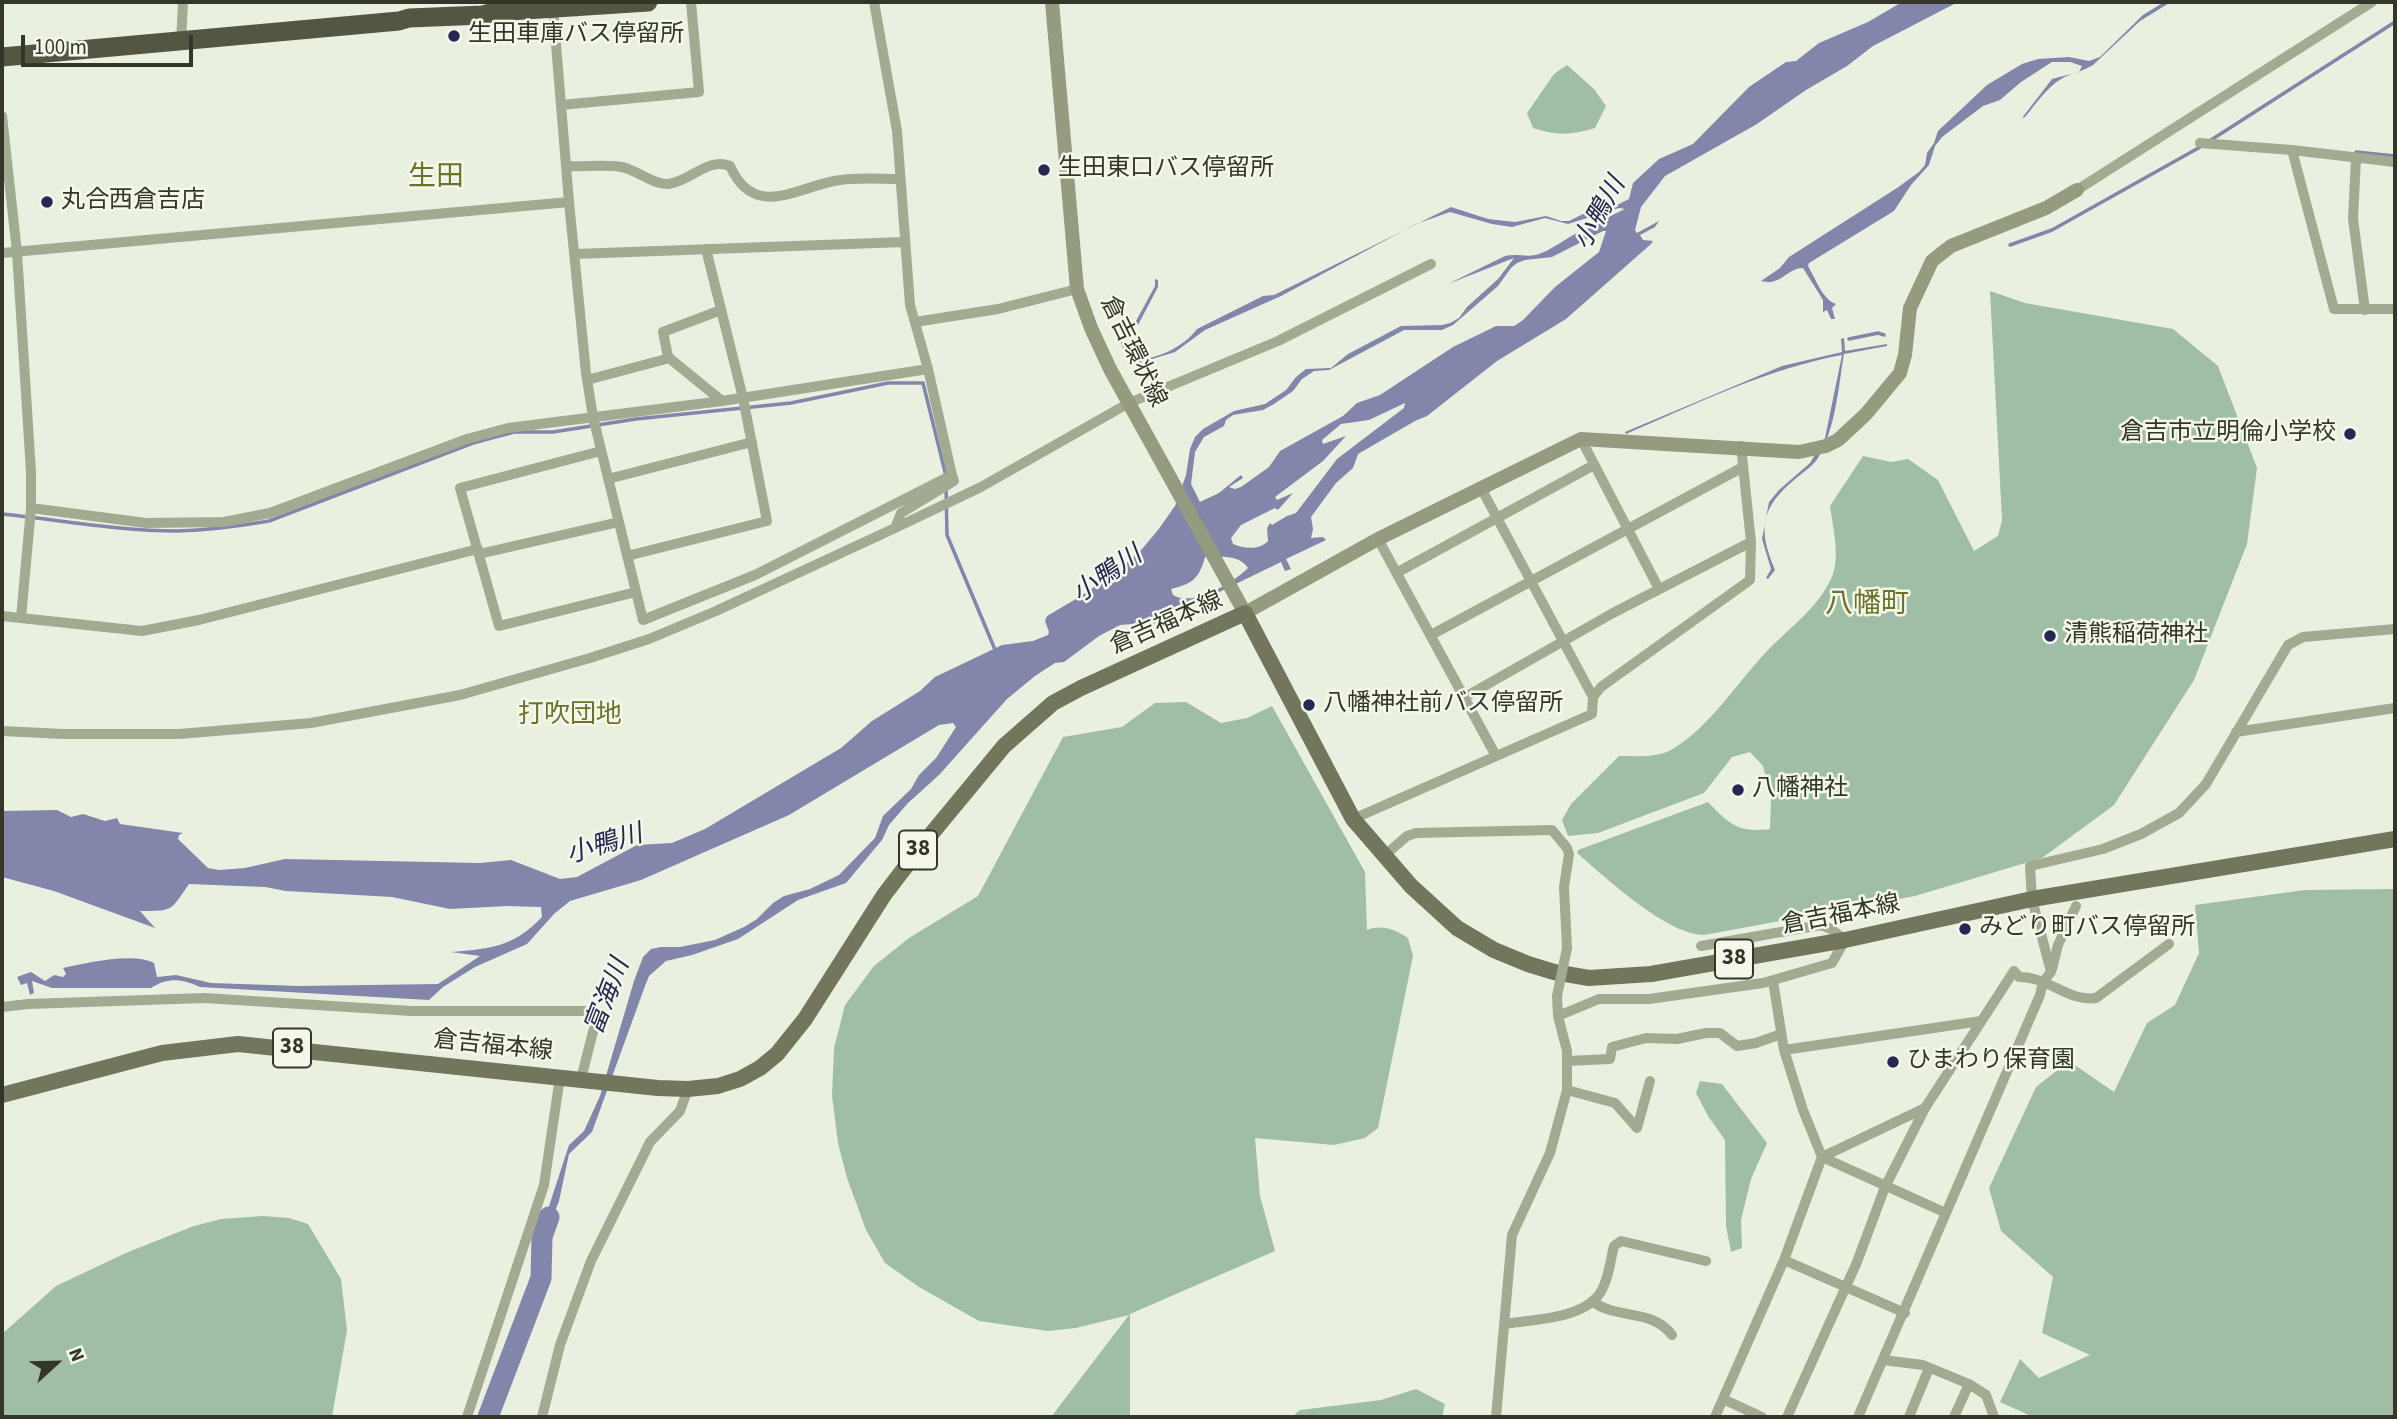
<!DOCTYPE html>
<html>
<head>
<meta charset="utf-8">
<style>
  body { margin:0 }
  #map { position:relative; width:2397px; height:1419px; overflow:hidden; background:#eaf0df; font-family:"Source Sans 3",sans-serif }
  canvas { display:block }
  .frame { position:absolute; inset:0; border:4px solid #34362a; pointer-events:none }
  .north { position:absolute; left:21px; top:1328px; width:70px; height:70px; -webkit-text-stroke:5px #f3f8eb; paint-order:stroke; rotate:68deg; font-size:19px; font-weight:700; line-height:28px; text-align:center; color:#34362a }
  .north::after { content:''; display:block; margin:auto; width:24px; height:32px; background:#34362a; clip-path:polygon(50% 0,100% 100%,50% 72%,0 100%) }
  .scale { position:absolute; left:21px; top:35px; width:172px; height:32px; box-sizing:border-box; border:4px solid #34362a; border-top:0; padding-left:9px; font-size:21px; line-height:24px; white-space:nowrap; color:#34362a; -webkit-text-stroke:5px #f3f8eb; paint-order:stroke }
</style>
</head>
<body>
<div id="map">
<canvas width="2397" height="1419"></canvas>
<div class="frame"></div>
<div class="north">N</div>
<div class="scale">100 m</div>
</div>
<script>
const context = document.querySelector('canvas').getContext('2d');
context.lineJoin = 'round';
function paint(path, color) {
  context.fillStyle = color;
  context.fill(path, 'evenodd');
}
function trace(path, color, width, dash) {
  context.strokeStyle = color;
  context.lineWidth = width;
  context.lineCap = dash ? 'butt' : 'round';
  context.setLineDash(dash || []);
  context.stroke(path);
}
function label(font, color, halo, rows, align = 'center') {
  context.font = font + ' "Source Sans 3","Noto Sans JP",sans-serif';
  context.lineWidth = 5;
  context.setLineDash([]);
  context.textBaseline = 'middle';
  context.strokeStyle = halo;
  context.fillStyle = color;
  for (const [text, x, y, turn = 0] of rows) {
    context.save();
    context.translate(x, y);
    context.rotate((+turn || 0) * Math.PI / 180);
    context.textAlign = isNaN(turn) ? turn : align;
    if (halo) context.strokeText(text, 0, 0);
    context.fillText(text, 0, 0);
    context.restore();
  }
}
paint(new Path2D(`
  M1567 65 1594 89 1606 106 1595 128C1571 135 1557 136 1533 128L1527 113 1554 74Z
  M1990 291 2025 303 2173 329 2218 366 2257 468 2247 544 2194 680 2114 805 2042 858 1915 896 1704 935C1667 935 1605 877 1577 853L1578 850 1708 802C1729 824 1738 833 1770 829L1771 798 1763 766 1750 752 1732 757 1704 793 1598 833 1568 836 1562 820 1571 804 1619 756C1636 756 1656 758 1671 750 1712 726 1738 680 1771 647 1793 625 1817 608 1831 579 1841 559 1833 528 1830 506L1863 456 1891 462 1908 459 1938 480 1974 551 1998 536 2002 520Z
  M1186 702 1221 723 1247 718 1272 706 1365 872 1367 930C1382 924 1396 930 1408 938L1413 956 1378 1128 1365 1138 1334 1145 1255 1138 1260 1196 1275 1251 1130 1314V1417H1051L1129 1315 1076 1328 1048 1331 979 1321 919 1287 885 1263 866 1230 847 1178 838 1143 832 1096 834 1048 845 1005 874 966 909 938 978 896 1063 737 1122 727 1155 703Z
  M2395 889V1417H2033L2000 1402 2020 1359 2039 1378 2090 1355 2042 1333 2053 1277 2001 1231 1989 1188 2036 1087 2069 1061 2114 1092 2147 1023 2175 1005 2199 953 2195 905 2305 890Z
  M1700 1081 1722 1084 1767 1143 1751 1179 1741 1220 1742 1248 1731 1252 1726 1226 1725 1140 1708 1116 1696 1093Z
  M263 1216 289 1218 308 1224 341 1279 347 1330 332 1417H2V1334L56 1286 128 1252 194 1226 221 1219Z
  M1416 1389 1445 1404 1442 1417H1292L1300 1410 1381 1400Z`), '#a0bea6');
paint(new Path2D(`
  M1902 2H1958L1873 46 1847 66 1806 90 1757 124 1665 176 1641 207 1635 230 1637 233 1659 221 1655 227 1640 235 1643 240 1653 241 1651 244 1566 319 1497 361 1427 416 1415 421 1358 454 1353 468 1336 483 1311 517 1313 529 1311 538 1323 537 1326 540 1286 559 1291 569 1285 571 1281 562 1143 629 1132 624 1120 625 1099 636 1064 662 1055 663 1035 676 1007 699 939 775 908 803 889 825 882 840 846 883 798 900 738 939 692 955 666 961 649 976 645 986 592 1132 569 1154 559 1201 541 1246H536L569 1145 584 1131 600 1096 634 981 643 957 651 949 661 947H680L715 940 744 927 757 919 773 903 784 896 810 889 839 875 875 838 883 816 911 789 919 775 936 758 956 727 953 723 939 725 789 815 641 880 570 901 554 914 527 944 475 967 443 987 429 1000 200 987C181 979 169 977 151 988H52L32 981 34 993 30 995 27 983 21 985 17 977 31 972 45 981 54 975 63 977 66 974 63 968C87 963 132 952 154 963L157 977 176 975 211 983 299 986 438 984 480 956 451 952C489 949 514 947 542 917L541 907 507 906 450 909 392 897 286 891 265 887 189 884C170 911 174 911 140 911L155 928 54 891 2 877V811L57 810 71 817 83 814 105 821 117 818 120 824 183 833 179 835 178 839 208 868 219 870 245 868 285 859 480 863 511 860 560 879 577 877 637 845 672 843 705 829 841 748 872 721 920 691 935 677 1002 645 1033 641 1048 635 1049 632 1045 621 1047 616 1081 596 1120 569 1142 549 1158 530 1175 506 1186 475 1190 449 1195 437 1203 429 1234 411 1265 404 1286 390 1296 377 1306 369 1331 368 1348 354 1401 326 1442 325 1450 323 1459 318 1467 307 1498 279 1514 258 1448 284 1505 256C1517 253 1528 258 1539 254 1559 247 1575 229 1596 227L1602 220 1625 209 1619 208 1568 224 1545 218 1512 227 1492 224 1450 212 1416 224 1281 296 1205 330 1175 352 1130 366 1117 333 1135 323 1155 286V279L1158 280V287L1138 325 1120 334 1130 360C1154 361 1183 348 1197 329L1263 296 1274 295 1451 207 1488 219 1515 222 1546 216 1561 221H1569L1589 211 1601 212 1609 209 1629 199 1633 183 1659 159 1693 144 1749 87 1786 62 1796 61 1819 43 1868 22ZM1603 231H1606L1599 252 1555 287 1523 320 1514 326H1496L1453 347 1380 395 1357 403 1343 416 1280 451 1269 467 1241 487 1235 489 1229 487 1243 478 1241 475 1219 493 1200 502 1191 484 1195 452 1204 437 1224 426 1226 420 1233 415 1263 410 1274 404 1293 391 1302 379 1314 371 1329 370 1404 330H1442L1453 325 1498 286 1511 268 1517 263 1525 260 1552 257ZM1405 403 1404 408 1337 459 1296 513 1287 516 1272 525 1270 523 1267 528 1268 541C1260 550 1244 549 1233 544L1231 538 1241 525 1275 508 1278 510 1293 493 1277 500 1275 497 1323 461 1346 436 1323 444 1322 440 1341 424 1369 420ZM1205 557C1221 557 1239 554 1248 568 1234 582 1193 608 1173 595L1171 589C1192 584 1199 579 1205 557Z
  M2164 2H2171L2140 21 2093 65C2082 72 2071 73 2061 79 2047 87 2035 105 2025 117L2022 118 2052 79 2079 72 2082 66 2070 62H2052L2021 82 2000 100 1983 106 1942 137 1935 146 1929 165 1911 185 1894 211 1809 263 1808 266C1816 279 1822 299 1836 304L1832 308 1835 319H1831L1827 310 1823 312V300L1803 268C1787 268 1780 287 1761 281L1780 268 1789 257 1897 188 1919 172 1925 165 1927 153 1934 143 1938 131 1987 85 2022 64 2038 59 2069 57 2089 61 2100 57 2143 15Z
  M1844 338 1845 351 1887 344V346L1844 354C1838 389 1836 427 1818 458 1813 466 1802 473 1794 480 1760 509 1758 529 1775 570L1768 579 1766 578 1771 569 1762 539 1769 502 1779 490 1810 463 1825 438 1842 355C1766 369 1696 404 1626 434L1625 432 1782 366 1842 352 1841 339Z`), '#8186aa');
trace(new Path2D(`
  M2211 140 2395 22
  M2356 152 2395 156
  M2010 245 2052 230 2202 146
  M1849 339 1878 333 1884 335
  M946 487 947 535 996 652
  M2 514C60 520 120 531 178 531 209 530 239 526 269 521L473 443 514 432H553L636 419 791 403 888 383H923L946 476`), '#8186aa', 3.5);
trace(new Path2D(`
  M488 1417 541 1278 542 1237 549 1217`), '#8186aa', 21);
trace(new Path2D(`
  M874 2 897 131 910 305 928 369 952 475
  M551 4 553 8 569 202 586 373 593 417 643 620 755 575 952 475 954 481 901 513 895 528
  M181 42 183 2
  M561 105 699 92 691 2
  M2 116 17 252 31 472V508L21 618
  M2200 143 2292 150 2395 162
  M2292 150 2334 309H2395
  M2356 158 2353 219 2365 310
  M566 166C584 167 604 164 622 167 637 170 653 185 668 184 690 182 707 157 730 166 754 219 794 189 834 181 855 177 879 179 900 179
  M2077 190 2372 2
  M2 253 569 202
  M575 254 904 242
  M721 310 663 332 668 357 722 401
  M915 322 998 309 1077 289
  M587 380 670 358
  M1581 439 1659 589
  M601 451 460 488 499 626 636 592
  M608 479 752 442
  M1481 488 1593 697
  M31 508 146 523 224 522 270 513 467 439 508 428 722 401 928 369
  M1378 539 1496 756
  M479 554 619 522
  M627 556 767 521 743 398 706 249
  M1398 572 1594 465
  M2 616 142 631 199 620 478 549
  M1431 635 1743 467
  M1465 697 1613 613 1751 542
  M2 731 63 734H179L311 723 460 695 590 658 649 639 716 611 895 528 981 487 1129 403 1278 341 1431 264
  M2236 732 2395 708
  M1353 819 1592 714 1593 697 1601 687 1750 580 1751 542 1741 446
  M1384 856 1407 836 1416 833 1552 830 1567 848 1569 854 1564 887 1567 948
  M2052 969 2058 945 2076 906
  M1773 981 1784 1050 1803 1110 1822 1157 1946 1213
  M2 1007 28 1004 205 998 411 1011H584L597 1016 581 1079
  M1558 1016 1599 999H1649L1763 983 1832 963 1845 940 1831 929 1821 925 1701 946
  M1784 1050 1981 1021
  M1567 1061 1610 1059 1612 1047 1646 1038 1677 1039 1706 1033H1720L1737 1046 1756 1043 1781 1034
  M1567 1090 1615 1103 1637 1128 1650 1081
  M1784 1260 1905 1313
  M1592 1301C1616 1320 1652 1308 1672 1335
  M1504 1324C1531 1320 1578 1319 1597 1297 1608 1285 1610 1261 1614 1246L1621 1241 1706 1261
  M1883 1360 1923 1365 1969 1384 1986 1395 1994 1417
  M1723 1399 1762 1417
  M467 1417 544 1185 560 1077
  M542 1417 560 1345 591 1261 650 1142 680 1111 688 1089
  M1496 1417 1512 1235 1550 1153 1567 1090V1051L1558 1016 1557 996
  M1715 1417 1784 1260 1822 1157 1925 1108
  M1787 1417 1857 1262 1885 1187 1925 1108 2014 971 2019 977C2047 976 2068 1002 2096 998L2169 944
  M1858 1417 2040 995 2043 982 2051 972 2032 899 2030 866 2103 849 2141 834 2179 813 2206 784 2288 645 2303 637 2395 629
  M1909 1417 1929 1368
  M1954 1417 1969 1384`), '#a3aa92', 10);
trace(new Path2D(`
  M1052 2 1077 289 1091 328 1110 369 1245 613 1378 539 1581 439 1799 452 1826 446 1838 440 1866 414 1900 373 1905 355 1910 308 1932 261 1951 246 2046 208 2077 190`), '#959b7e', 14);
trace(new Path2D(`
  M2 1095 162 1053 238 1044 658 1088 688 1089 718 1086 740 1079 760 1068 777 1054 805 1019 884 895 923 844 1004 746 1053 703 1081 688 1245 613 1353 819 1411 886 1457 928 1494 950 1528 964 1554 972 1589 978 1651 974 1845 940 2032 899 2395 839`), '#72765d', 16);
trace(new Path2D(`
  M2 57 399 21 409 18 483 15 494 12 648 2`), '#535642', 19);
trace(new Path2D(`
  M1557 996 1567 948`), '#a3aa92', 10);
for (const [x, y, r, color] of [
  [454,36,7,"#242853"],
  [1044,170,7,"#242853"],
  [47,202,7,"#242853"],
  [2350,434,7,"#242853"],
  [2050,636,7,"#242853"],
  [1309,705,7,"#242853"],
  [1738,790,7,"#242853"],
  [1965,929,7,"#242853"],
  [1893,1062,7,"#242853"]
]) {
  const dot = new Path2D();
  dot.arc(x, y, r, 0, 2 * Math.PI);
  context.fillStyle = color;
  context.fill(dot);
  trace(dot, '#f3f8eb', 2.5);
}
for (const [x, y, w] of [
  [918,850,38],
  [1734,959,38],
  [292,1048,38]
]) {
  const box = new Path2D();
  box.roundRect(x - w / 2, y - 19.5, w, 39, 5);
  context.fillStyle = '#f3f8eb';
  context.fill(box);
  trace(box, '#34362a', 2);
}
label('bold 23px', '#34362a', null, [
  ["38",918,850],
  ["38",1734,959],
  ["38",292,1048]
]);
label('24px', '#34362a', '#f3f8eb', [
  ["生田車庫バス停留所",468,36],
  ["生田東口バス停留所",1058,170],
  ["丸合西倉吉店",61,202],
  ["倉吉市立明倫小学校",2336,434,"right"],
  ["清熊稲荷神社",2064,636],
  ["八幡神社前バス停留所",1323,705],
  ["八幡神社",1752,790],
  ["みどり町バス停留所",1979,929],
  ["ひまわり保育園",1907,1062]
], 'left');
label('24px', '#34362a', '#f3f8eb', [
  ["倉吉環状線",1132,352,64],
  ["倉吉福本線",1167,624,-24],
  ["倉吉福本線",1841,916,-11],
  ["倉吉福本線",493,1047,6]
]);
label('italic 26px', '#242853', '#f3f8eb', [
  ["小鴨川",1601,214,-61],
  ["小鴨川",1108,576,-35],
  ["小鴨川",605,846,-17],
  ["富海川",609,997,-69]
]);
label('26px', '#6c7229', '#f3f8eb', [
  ["打吹団地",570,716]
]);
label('28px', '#6c7229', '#f3f8eb', [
  ["生田",436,179],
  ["八幡町",1867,606]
]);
</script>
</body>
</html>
